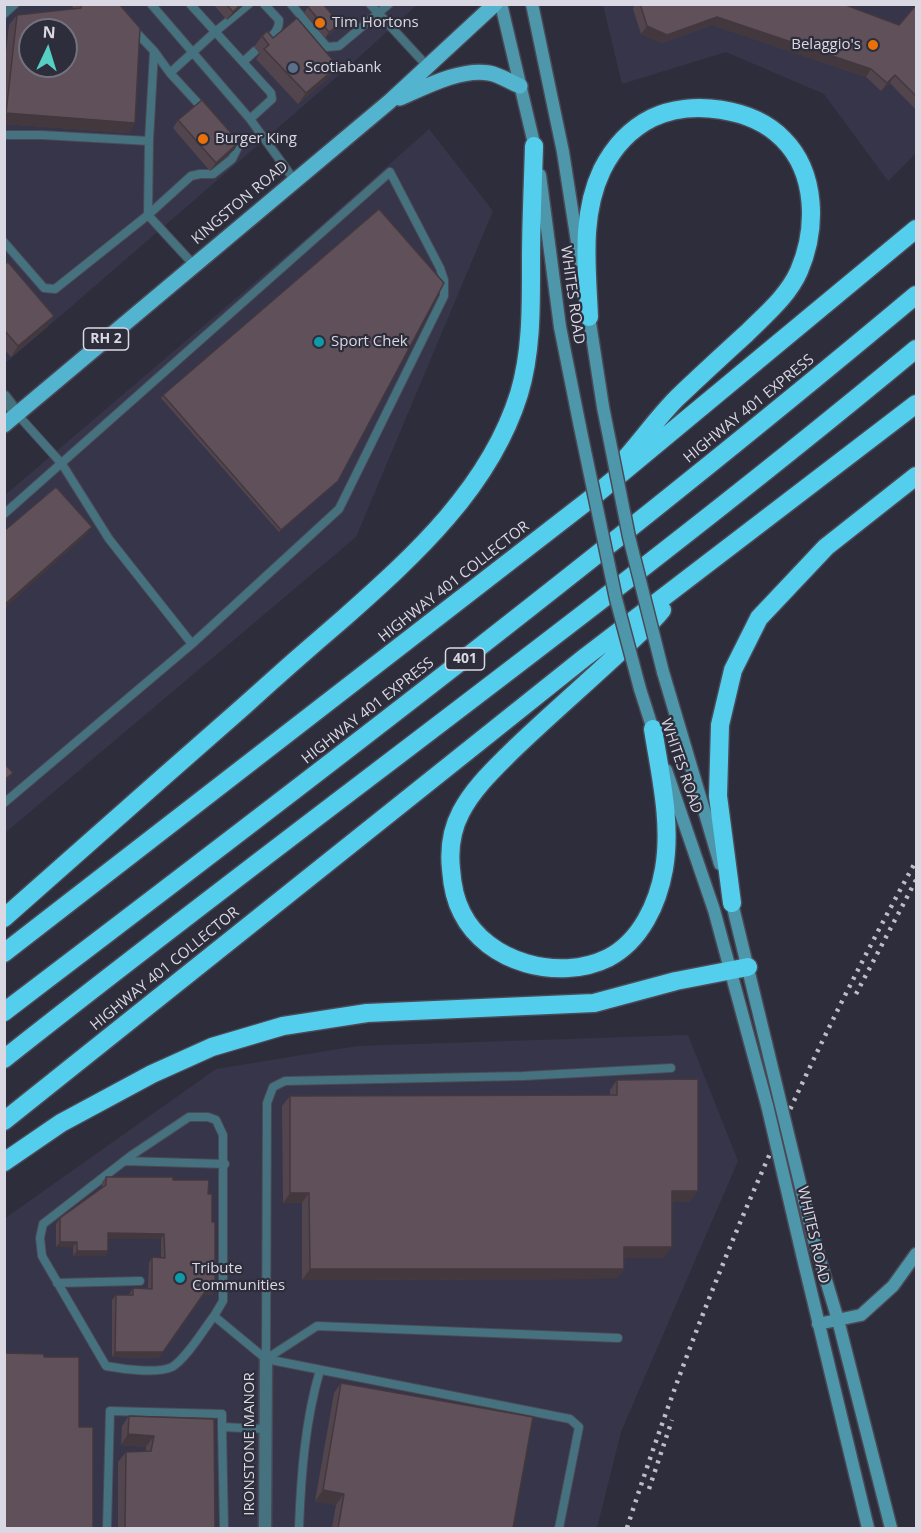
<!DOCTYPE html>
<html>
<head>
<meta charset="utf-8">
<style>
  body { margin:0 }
  #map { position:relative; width:921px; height:1533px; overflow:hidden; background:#2e2d3b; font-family:"Open Sans",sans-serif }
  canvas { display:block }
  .frame { position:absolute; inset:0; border:6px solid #dad9e3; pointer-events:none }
  .north { position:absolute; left:18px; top:18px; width:60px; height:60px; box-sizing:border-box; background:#2e2d3b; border:2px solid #73727e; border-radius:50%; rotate:4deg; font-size:16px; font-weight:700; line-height:24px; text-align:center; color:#dad9e3 }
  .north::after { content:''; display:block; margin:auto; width:21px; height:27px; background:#56cec4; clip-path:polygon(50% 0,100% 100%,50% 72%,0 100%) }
</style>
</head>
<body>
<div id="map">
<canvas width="921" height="1533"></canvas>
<div class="frame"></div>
<div class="north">N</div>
</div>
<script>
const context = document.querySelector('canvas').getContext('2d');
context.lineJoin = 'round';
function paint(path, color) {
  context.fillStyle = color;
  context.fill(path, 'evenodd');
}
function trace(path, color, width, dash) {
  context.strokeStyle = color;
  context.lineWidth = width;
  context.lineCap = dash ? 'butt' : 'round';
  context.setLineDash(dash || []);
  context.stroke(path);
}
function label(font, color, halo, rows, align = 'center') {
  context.font = font + ' "Open Sans",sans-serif';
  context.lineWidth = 4.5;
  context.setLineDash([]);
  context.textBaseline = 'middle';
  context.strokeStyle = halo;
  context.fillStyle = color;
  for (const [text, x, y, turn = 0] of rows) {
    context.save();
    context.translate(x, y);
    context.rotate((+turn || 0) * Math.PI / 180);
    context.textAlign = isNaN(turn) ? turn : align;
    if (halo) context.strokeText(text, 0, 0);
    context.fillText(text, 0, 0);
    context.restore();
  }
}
paint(new Path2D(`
  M4 5H417L339 75 7 362 4 360ZM30 30H66V66H30Z
  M603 5H916V153L888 181 824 94 726 52 622 84Z
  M429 129 493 211 356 537 5 833V495L310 235Z
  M688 1035 738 1161 621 1432 597 1528H5L4 1219 216 1069 357 1046Z`), '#373549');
const lane = new Path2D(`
  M151 4 250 119 272 99 271 93 190 4
  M264 4 279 20C279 31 273 35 265 42
  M291 4 327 47 339 46 389 4
  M370 4 428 67
  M4 14 15 4
  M133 29 154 51 149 141 148 215 194 265
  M154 51 170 73 205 111
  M243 62 255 51
  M170 73 215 32 249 4
  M250 119 295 181
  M4 135H42L149 141
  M4 242 44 288 55 289 148 215 191 176 200 174H213L232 159 237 149 231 140
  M4 514 390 172 440 268 444 280V296L339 509 192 644
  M4 803 192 644 109 539 62 464 17 414
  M124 1161 225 1164
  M57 1283 140 1281
  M214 1316 223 1301V1135L216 1120 208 1117H189L132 1155 43 1224 40 1238 42 1256 106 1366C122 1369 157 1374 172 1367 186 1359 204 1329 214 1316L266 1359 570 1419 579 1427 559 1528
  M266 1359 267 1103 273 1087 285 1081 523 1076 671 1068
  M266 1359 317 1326 618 1338
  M222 1427 224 1528
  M107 1528 110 1411 222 1414V1427L265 1429
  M299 1528C301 1475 305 1421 320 1370`);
const street = new Path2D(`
  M4 397 17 414
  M265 1528 266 1359`);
const secondary = new Path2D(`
  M501 4 536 152
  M532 4 563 152 580 261
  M540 175 560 327 580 427
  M588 310 603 407
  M663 672 720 864
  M640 689 655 736
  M666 770 714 910 767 1105
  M730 895 766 1043
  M813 1237 838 1320 891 1528
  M802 1254 868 1528
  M818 1324 861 1315 893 1286 916 1254`);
const primary = new Path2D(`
  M400 98C425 87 461 68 489 73 500 75 510 82 520 86
  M4 425 389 102 495 4`);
const highway = new Path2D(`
  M589 317C587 268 580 216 602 170 613 148 630 129 652 118 691 99 753 108 783 139 817 173 817 229 799 271 788 296 766 314 747 333 724 354 700 376 677 398 658 417 642 440 624 460
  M653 729C660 774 672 823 664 869 658 903 641 941 608 958 559 982 487 963 462 913 455 900 452 883 451 869 449 850 452 829 461 812 473 789 492 771 510 753 547 717 586 684 624 648 636 636 651 624 662 610
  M732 903 718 796 720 725 733 670 759 618 826 547 916 476
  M4 918C84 847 163 777 243 707 276 677 310 647 344 618 415 555 490 487 519 394 532 351 531 305 531 260 531 222 533 184 534 146
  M4 953 594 496 916 229
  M4 1012C312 778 620 543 916 295
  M4 1059C306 820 620 595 916 349
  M4 1121 584 658 916 404
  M4 1162 61 1123 152 1074 212 1047 283 1026 367 1013 594 1003 676 981 748 967`);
trace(lane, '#4a4956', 10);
trace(street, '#4a4956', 15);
trace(secondary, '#4a4956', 15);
trace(primary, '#4a4956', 18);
trace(highway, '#4a4956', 21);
trace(lane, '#46727f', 8);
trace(street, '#46727f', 12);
trace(secondary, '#4e97ab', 12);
trace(primary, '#52b4ce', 15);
trace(highway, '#54ceed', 18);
trace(new Path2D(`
  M856 994 916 880
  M649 1489 672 1420
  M627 1528C701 1297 798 1074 916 861`), '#bebdc7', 4.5, [3, 6]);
const secondaryBridge = new Path2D(`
  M603 407 629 537 663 672
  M580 427 616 599 640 689
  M766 1043 813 1237
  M767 1105 802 1254`);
trace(secondaryBridge, '#4a4956', 15, []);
trace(secondaryBridge, '#4e97ab', 12);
paint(new Path2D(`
  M72 4H119L135 123 128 133 4 124V70L9 25 17 15 73 9Z
  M213 4H245L227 20Z
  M635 4H843L899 25 916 5V110L890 83 881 91 866 77 712 25 662 43 641 34 633 9Z
  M308 7 336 29 325 38 304 13Z
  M262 36 273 38 338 66 330 76 298 104 256 59 260 54 254 47Z
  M178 120 239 142 234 150 210 171 173 128Z
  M4 265 54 316 47 327 11 357 4 349Z
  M163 395 338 481 336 483 279 532 161 398Z
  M617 1080 690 1202H672L664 1258H624V1269L616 1279 302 1280V1203H283L282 1106 290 1096 610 1095V1090Z
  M106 1177 173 1180 208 1194 212 1222 215 1289 212 1295H203L159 1358 112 1357V1300L116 1295H129L133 1288H148L149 1263 152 1257 161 1258V1239H108V1251L105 1256H73V1247H56V1224L60 1218 102 1188V1182Z
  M341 1383 513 1528H332L336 1505 315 1501 334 1393Z
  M129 1416 214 1419 215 1528H118V1462L126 1452 146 1451V1447L121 1445 122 1426Z`), '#53454d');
paint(new Path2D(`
  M241 4H245L227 20 233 12Z
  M717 17 871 69 866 77 712 25 662 43 641 34 647 26Z
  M340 24 336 29 325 38 329 32Z
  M338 66 330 76 298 104 306 93Z
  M895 75 890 83 881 91 887 83Z
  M6 113 135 123 128 133 4 124V116Z
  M239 142 234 150 210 171 216 163Z
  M54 316 47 327 11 357 18 346Z
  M92 527 84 537 4 609V605Z
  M13 773 6 783 4 784V780Z
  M672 1191H698L690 1202H664Z
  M290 1193H309L302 1203H283Z
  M108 1233 164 1234 161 1239H105Z
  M60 1242H77L73 1247H56Z
  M624 1247H672L664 1258H616Z
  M77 1251H108L105 1256H73Z
  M310 1269H624L616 1279 302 1280Z
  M207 1289H215L212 1295H203Z
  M115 1352H163L159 1358 112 1357Z
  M128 1434 154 1436 146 1447 121 1445Z
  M323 1490 344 1494 336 1505 315 1501Z`), '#43383e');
const building = new Path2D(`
  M81 4H119L140 28 135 123 6 113 17 15 81 8ZM30 30H66V66H30Z
  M226 4H241L233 12Z
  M311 4H323L340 24 329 32 308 7Z
  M640 4H843L899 25 916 5V96L895 75 887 83 871 69 717 17 667 35 647 26Z
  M297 18 338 66 306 93 264 49 269 45 262 36 267 31 273 38Z
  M202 100 239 142 216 163 178 120Z
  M379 209 444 283 338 481 281 530 163 395Z
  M8 262 54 316 18 346 4 330V265Z
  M56 487 92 527 4 605V531Z
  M4 763 13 773 4 780Z
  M698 1079V1191H672V1247H624V1269H310L309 1193H290V1096L617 1095V1080Z
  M106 1177H173V1180H209L208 1194H212V1222H215V1289H207L163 1352H115L116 1295H133V1288L152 1289V1257L165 1258 164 1234 108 1233V1251H77V1242H60V1218L106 1185Z
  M4 1353 44 1354V1357H79V1427H93V1528H4Z
  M341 1383 533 1417 513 1528H338L344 1494 323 1490Z
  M129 1416 214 1419 215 1528H125L126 1452 151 1451 154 1436 128 1434Z`);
paint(building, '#605059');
trace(building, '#43383e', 1.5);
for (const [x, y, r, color] of [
  [320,23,6,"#e8710a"],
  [873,45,6,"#e8710a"],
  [293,68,6,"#5c6f8a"],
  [203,139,6,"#e8710a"],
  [319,342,6,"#0f9aa8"],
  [180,1278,6,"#0f9aa8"]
]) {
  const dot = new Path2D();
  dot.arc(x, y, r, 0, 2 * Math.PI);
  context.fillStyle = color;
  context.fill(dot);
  trace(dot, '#2e2d3b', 2);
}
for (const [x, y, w] of [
  [106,339,45],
  [465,659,39]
]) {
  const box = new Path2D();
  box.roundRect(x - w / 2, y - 11, w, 22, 4.5);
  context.fillStyle = '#2e2d3b';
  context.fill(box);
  trace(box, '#dad9e3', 1.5);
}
label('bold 14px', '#dad9e3', null, [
  ["RH 2",106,339],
  ["401",465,659]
]);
label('15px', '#dad9e3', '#2e2d3b', [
  ["Tim Hortons",332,23],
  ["Belaggio's",861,45,"right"],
  ["Scotiabank",305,68],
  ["Burger King",215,139],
  ["Sport Chek",331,342],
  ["Tribute",192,1269],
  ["Communities",192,1286]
], 'left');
label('15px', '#dad9e3', '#2e2d3b', [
  ["KINGSTON ROAD",240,203,-40],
  ["WHITES ROAD",572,295,82],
  ["HIGHWAY 401 EXPRESS",749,409,-39],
  ["HIGHWAY 401 COLLECTOR",454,582,-38],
  ["HIGHWAY 401 EXPRESS",368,711,-38],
  ["WHITES ROAD",681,766,71],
  ["HIGHWAY 401 COLLECTOR",165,969,-39],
  ["WHITES ROAD",813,1235,77],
  ["IRONSTONE MANOR",250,1444,-90]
]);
</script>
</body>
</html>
